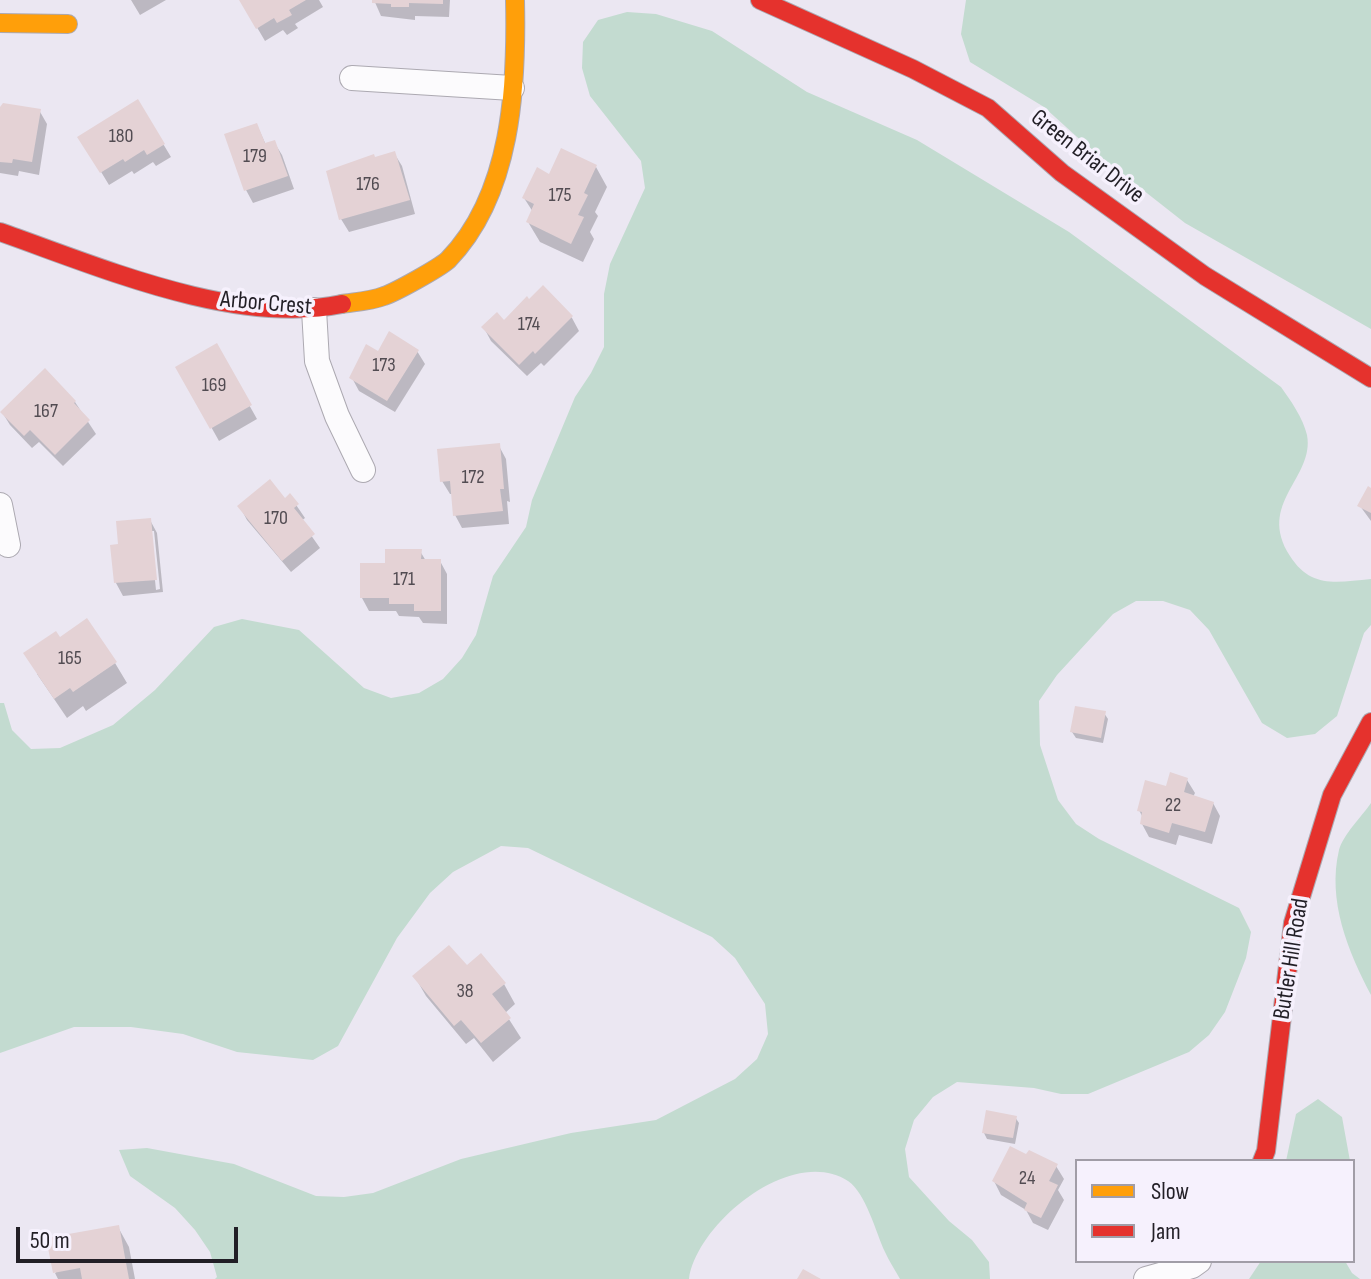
<!DOCTYPE html>
<html>
<head>
<meta charset="utf-8">
<style>
  body { margin:0 }
  #map { position:relative; width:1371px; height:1279px; overflow:hidden; background:#ebe7f2; font-family:"Sofia Sans Condensed",sans-serif }
  canvas { display:block }
  .legend { position:absolute; left:1075px; top:1159px; width:280px; height:104px; box-sizing:border-box; background:#f6f1fd; border:2px solid #a19da7; margin:0; padding:10px 14px; list-style:none; font-size:24px; color:#221f26 }
  .legend li { display:flex; align-items:center; gap:16px; height:40px }
  .legend b { width:40px; border:2px solid #a19da7 }
  .scale { position:absolute; left:16px; top:1227px; width:222px; height:36px; box-sizing:border-box; border:4px solid #221f26; border-top:0; padding-left:10px; font-size:24px; line-height:28px; white-space:nowrap; color:#221f26; -webkit-text-stroke:6px #f6f1fd; paint-order:stroke }
</style>
</head>
<body>
<div id="map">
<canvas width="1371" height="1279"></canvas>
<ul class="legend">
<li><b style="height:10px;background:#ff9f0a"></b>Slow</li>
<li><b style="height:10px;background:#e5322d"></b>Jam</li>
</ul>
<div class="scale">50 m</div>
</div>
<script>
const context = document.querySelector('canvas').getContext('2d');
context.lineJoin = 'round';
function paint(path, color) {
  context.fillStyle = color;
  context.fill(path, 'evenodd');
}
function trace(path, color, width, dash) {
  context.strokeStyle = color;
  context.lineWidth = width;
  context.lineCap = dash ? 'butt' : 'round';
  context.setLineDash(dash || []);
  context.stroke(path);
}
function label(font, color, halo, rows, align = 'center') {
  context.font = font + ' "Sofia Sans Condensed",sans-serif';
  context.lineWidth = 7;
  context.setLineDash([]);
  context.textBaseline = 'middle';
  context.strokeStyle = halo;
  context.fillStyle = color;
  for (const [text, x, y, turn = 0] of rows) {
    context.save();
    context.translate(x, y);
    context.rotate((+turn || 0) * Math.PI / 180);
    context.textAlign = isNaN(turn) ? turn : align;
    if (halo) context.strokeText(text, 0, 0);
    context.fillText(text, 0, 0);
    context.restore();
  }
}
paint(new Path2D(`
  M966 0H1371V329L1185 223 1087 146 1044 107 970 62 961 34Z
  M627 12 656 14 712 31 807 92 917 140 1069 232 1281 387C1291 401 1303 418 1307 435 1315 478 1256 503 1290 556 1311 589 1337 582 1371 579V625L1364 633 1337 716 1315 734 1287 738 1262 723 1209 630 1190 610 1163 601H1136L1113 614 1057 675 1039 701 1040 745 1058 800 1076 824 1099 839 1239 908 1251 932 1246 958 1225 1012 1209 1035 1189 1052 1088 1094H1061L1034 1088 957 1082 933 1097 914 1120 905 1149 909 1177 949 1221 972 1240 989 1262 990 1279H900C895 1270 889 1261 885 1252 876 1233 866 1193 848 1181 792 1145 697 1223 689 1279H215L217 1277 210 1252 195 1230 175 1208 130 1176 119 1150 147 1148 234 1164 316 1196 344 1197 373 1193 461 1159 571 1133 656 1120 735 1079 757 1059 768 1034 765 1004 735 958 712 937 528 848 501 846 453 872 430 893 397 938 338 1046 313 1060 237 1052 183 1034 131 1027H74L0 1053V703H4L12 730 31 749 60 748 113 725 155 690 214 627 242 619 299 630 364 688 391 698 419 693 443 679 462 658 476 635 493 576 526 527 532 500 575 397 591 373 604 347V294L610 264 645 188 641 161 590 96 582 68 583 42 598 20Z
  M1371 803V995C1348 951 1327 901 1339 850 1343 835 1362 816 1371 803Z
  M1318 1099 1342 1117 1350 1161H1286L1296 1114Z
  M1261 1261H1345L1352 1273 1360 1279H1249Z`), '#c3dbd0');
paint(new Path2D(`
  M131 0H166L140 15Z
  M241 0H319L323 7 295 24 298 28 287 35 283 30 265 41Z
  M374 0H450L449 17 415 16V20L381 16Z
  M138 102 171 157 156 166 153 162 134 174 132 171 109 185 80 137Z
  M0 109 39 110 47 124 39 175 19 171 18 176 0 173Z
  M257 125 266 145 274 142 282 155 294 189 253 203 246 190Z
  M394 153 402 166 415 214 349 232 341 219 375 159Z
  M596 167 607 187 595 212 598 216 590 232 594 239 583 262 540 242 528 222 533 212 524 198 550 176Z
  M543 288 572 318 579 331 544 366 541 363 527 376 491 341 484 328 504 322Z
  M216 346 257 419 219 441 178 368Z
  M417 351 425 364 395 412 359 391 352 378 378 353Z
  M75 402 96 434 63 466 39 442 32 448 10 425 2 412Z
  M499 446 506 459 510 502 507 501 509 524 462 528 455 515 453 494H450L442 481Z
  M1371 490V521L1360 506Z
  M290 496 305 518 301 521 320 548 291 572 247 520 240 507 285 501Z
  M150 520 157 533 163 592 123 596 116 583 120 545ZM150 531H154L160 589 156 590Z
  M420 551 426 561H440L447 574V624L423 623 419 617 399 616 396 611H369L362 598 387 565Z
  M59 640 115 663 127 683 86 711 83 706 67 718 37 674Z
  M1104 713 1108 719 1103 743 1076 738 1072 732Z
  M1187 780 1195 793 1193 797 1213 803 1220 816 1212 844 1179 835 1176 845 1149 837 1142 824 1143 818 1139 810 1167 789Z
  M466 968 504 984 515 1004 505 1013 521 1038 493 1062 474 1038 466 1044 426 996 415 977Z
  M1015 1117 1019 1123 1015 1144 987 1139 984 1133Z
  M1056 1166 1064 1179 1058 1190 1064 1200 1048 1230 1033 1223 1026 1210 1001 1195 994 1181Z
  M118 1227 129 1247 135 1279H58L55 1273Z`), '#0003');
paint(new Path2D(`
  M239 0H306L289 10 292 15 277 23 274 18 256 29Z
  M372 0H443V4L409 3V7H391V4L372 3Z
  M138 99 165 144 147 155 144 150 125 162 123 159 100 173 77 137Z
  M3 103 41 109 32 162 13 159 12 163 0 162V107Z
  M257 123 265 143 275 140 288 176 244 191 224 134Z
  M561 148 597 165 584 193 588 195 578 215 584 217 571 244 526 222 534 204 522 198 537 167 549 174Z
  M395 151 410 200 339 220 326 171 374 154 375 157Z
  M543 285 573 316 535 354 533 351 519 365 481 327 497 312 504 320 527 296 529 299Z
  M389 331 419 350 387 401 349 378 366 344 378 351Z
  M217 343 252 405 210 429 175 367Z
  M45 368 76 401 74 403 90 420 55 455 30 430 24 436 0 412Z
  M500 443 504 489H500L503 511 453 516 450 481 440 482 437 449Z
  M270 479 285 498 290 493 299 504 294 508 315 534 282 561 237 506Z
  M1368 486 1371 488V513L1357 506Z
  M151 518 157 580 114 583 110 545 118 544 116 521Z
  M385 549H422L421 559H441V611H414V604H389V598H360V563H385Z
  M87 618 117 662 73 692 70 688 54 699 23 653 56 631 60 637Z
  M1075 706 1106 711 1101 738 1070 732Z
  M1170 772 1188 778 1184 792 1214 802 1205 832 1172 823 1169 833 1140 824 1142 812 1137 811 1145 780 1166 786Z
  M449 945 467 965 481 953 506 983 492 994 511 1018 481 1043 461 1020 454 1026 412 976Z
  M986 1110 1017 1116 1013 1138 982 1133Z
  M1010 1146 1026 1154 1029 1150 1058 1164 1049 1181 1058 1185 1041 1218 1024 1210 1027 1203 992 1181Z
  M119 1225 129 1279H82L80 1268 53 1273 46 1238Z
  M803 1269 821 1279H797Z`), '#e4d2d5');
const street = new Path2D(`
  M352 78 512 88
  M314 310 317 361 337 416 363 470
  M0 505 8 545
  M1146 1279 1192 1266 1199 1261`);
const slow = new Path2D(`
  M0 23 68 24
  M342 304C355 302 371 301 384 296 396 292 439 268 448 260 512 194 517 87 515 0`);
const jam = new Path2D(`
  M760 0 913 69 988 108 1062 173 1205 276 1371 378
  M0 232C100 267 235 326 342 304
  M1262 1161 1266 1151 1293 923 1332 795 1371 722`);
trace(street, '#aca9b1', 26);
trace(slow, '#aca9b1', 20);
trace(jam, '#aca9b1', 20);
trace(street, '#fcfbfd', 24);
trace(slow, '#ff9f0a', 18);
trace(jam, '#e5322d', 18);
label('20px', '#524c52', null, [
  ["180",121,137],
  ["179",255,157],
  ["176",368,185],
  ["175",560,196],
  ["174",529,325],
  ["173",384,366],
  ["169",214,386],
  ["167",46,412],
  ["172",473,478],
  ["170",276,519],
  ["171",404,580],
  ["165",70,659],
  ["22",1173,806],
  ["38",465,992],
  ["24",1027,1179]
]);
label('24px', '#221f26', '#f6f1fd', [
  ["Green Briar Drive",1087,157,38],
  ["Arbor Crest",266,304,5],
  ["Butler Hill Road",1292,959,-81]
]);
</script>
</body>
</html>
